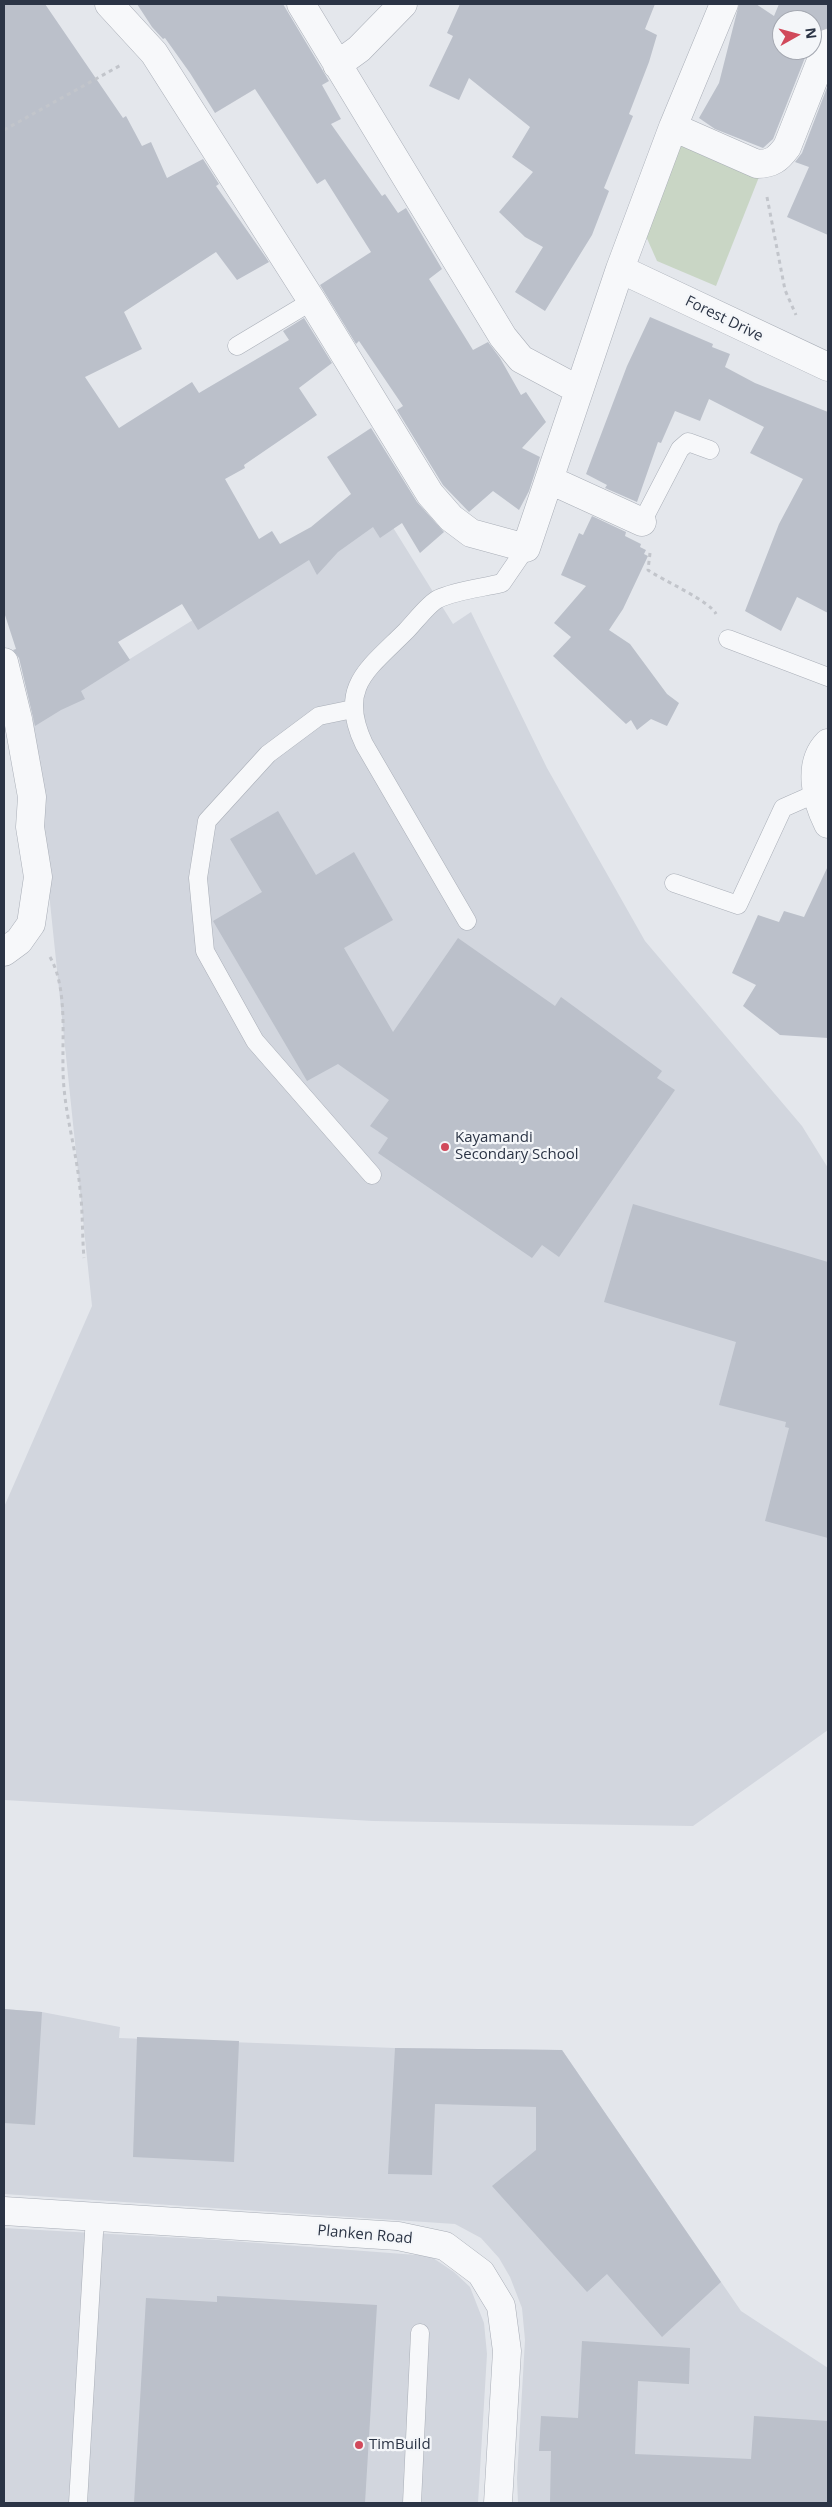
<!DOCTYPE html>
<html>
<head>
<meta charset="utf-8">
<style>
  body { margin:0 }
  #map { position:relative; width:832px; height:2507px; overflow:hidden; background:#e4e7ec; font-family:"Open Sans",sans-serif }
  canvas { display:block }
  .frame { position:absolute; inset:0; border:5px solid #2b3445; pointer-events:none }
  .north { position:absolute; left:772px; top:10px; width:50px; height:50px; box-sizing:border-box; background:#f4f6f9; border:1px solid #a4a8b1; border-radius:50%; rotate:83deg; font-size:14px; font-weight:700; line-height:20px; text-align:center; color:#2b3445 }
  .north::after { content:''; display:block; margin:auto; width:18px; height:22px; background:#d1495b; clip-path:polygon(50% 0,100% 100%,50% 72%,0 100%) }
</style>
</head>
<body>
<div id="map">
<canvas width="832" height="2507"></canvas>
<div class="frame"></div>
<div class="north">N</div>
</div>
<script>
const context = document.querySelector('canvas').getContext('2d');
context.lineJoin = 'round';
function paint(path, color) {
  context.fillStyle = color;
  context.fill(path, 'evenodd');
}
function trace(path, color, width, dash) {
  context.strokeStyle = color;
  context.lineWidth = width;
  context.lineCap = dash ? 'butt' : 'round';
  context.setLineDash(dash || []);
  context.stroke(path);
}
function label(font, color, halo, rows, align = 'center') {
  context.font = font + ' "Open Sans",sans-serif';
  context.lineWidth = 4.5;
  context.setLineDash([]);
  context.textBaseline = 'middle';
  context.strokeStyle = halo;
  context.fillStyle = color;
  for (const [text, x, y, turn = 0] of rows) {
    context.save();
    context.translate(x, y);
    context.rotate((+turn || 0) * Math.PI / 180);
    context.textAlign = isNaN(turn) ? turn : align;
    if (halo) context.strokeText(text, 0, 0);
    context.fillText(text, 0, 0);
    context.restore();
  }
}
paint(new Path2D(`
  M379 505 453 624 471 612 547 768 645 941 802 1126 828 1168V1730L693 1826 373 1821 4 1800V1507L92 1306 31 720Z
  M4 2009 42 2012 120 2027 119 2038 395 2048 562 2050 741 2311 828 2368V2503H518L517 2478 525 2340 522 2308 510 2277 499 2258 481 2238 455 2224 4 2194Z
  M4 2228 218 2240 430 2256 454 2272 470 2287 484 2323 487 2354 478 2503H4Z`), '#d2d6de');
paint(new Path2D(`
  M679 144 759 177 716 286 657 261 645 234Z`), '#c9d6c5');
paint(new Path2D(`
  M4 4H45L123 118 126 116 142 146 151 142 167 178 203 159 219 184 216 186 269 262 237 280 216 252 124 312 142 349 85 377 119 428 192 382 199 393 289 340 283 331 304 318 332 363 299 388 317 415 244 465 245 468 225 479 259 539 272 531 280 544 311 527 351 494 327 457 371 428 417 502 444 532 420 553 402 523 380 538 373 527 338 552 317 575 309 560 198 630 182 604 118 642 130 660 81 691 85 699 61 710 35 726 19 658 13 650 16 649 4 612Z
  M137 4H283L329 81 322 85 341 119 331 124 382 196 385 194 398 213 406 208 442 269 429 279 473 350 488 342 500 358 521 395 526 392 546 422 522 448 540 457 529 491 519 510 493 491 469 512 443 485 397 410 403 406 359 341 356 344 320 285 371 252 325 179 317 184 255 89 215 113 190 73 165 38 163 39 152 27Z
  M460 4H655L645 29 657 35 649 62 629 114 633 116 604 188 609 191 592 235 545 311 515 292 543 247 525 237 499 212 533 172 512 157 530 127 469 78 459 100 429 86 453 36 447 33Z
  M739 4H756L774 16 779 4H828V28L818 31 812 41V20H782V50H808L773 139 763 148 715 129 699 118 719 83Z
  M828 85V235L787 217 809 167 795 162 802 153Z
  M650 317 713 344 712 347 730 354 725 367 755 383 828 412V613L797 597 781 631 745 611 779 524 803 479 750 453 764 427 709 399 700 421 675 411 661 443 658 442 637 502 605 488 607 485 586 474 627 366Z
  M592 516 626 532 625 536 641 544 640 547 646 550 644 554 648 556 623 609 609 630 630 644 667 694 679 703 667 726 651 719 637 730 631 720 626 724 553 656 571 637 554 623 586 586 561 575 579 533 583 535Z
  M278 811 316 875 354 852 393 920 344 948 393 1032 458 938 555 1006 561 997 662 1071 657 1078 675 1090 559 1257 542 1245 532 1258 378 1153 388 1138 370 1126 389 1100 338 1064 307 1081 213 921 262 892 230 839Z
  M828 866V1038L780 1035 743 1006 756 985 732 973 758 915 779 922 784 911 804 917Z
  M633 1204 828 1262V1538L765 1521 789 1428 785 1427 786 1422 719 1405 736 1342 604 1302Z
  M4 2009 42 2012 35 2125 4 2123Z
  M137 2037 239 2041 234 2162 133 2157Z
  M395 2048 562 2050 721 2282 662 2337 607 2274 587 2292 492 2186 536 2150V2107L435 2104 432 2175 388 2174Z
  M217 2296 377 2305 365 2503H134L146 2298 217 2302Z
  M582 2341 690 2348 689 2384 638 2381 635 2454 751 2459 754 2416 828 2421V2503H550L551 2451H539L541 2416 578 2418Z`), '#bbc0ca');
const lane = new Path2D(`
  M237 346 312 301
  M642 522 680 449 688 442 710 450
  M728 639 828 677
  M353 709 319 716 268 754 207 821 198 878 205 951 255 1041 372 1175
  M674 883 738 905 783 808 817 793
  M467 921 364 744C337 687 368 669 406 631 414 623 429 603 438 599 457 590 482 588 502 583L526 548
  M78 2503 95 2216
  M412 2503 420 2333`);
const street = new Path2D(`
  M109 4 154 53 312 301 430 494 451 518 471 533 526 548 620 269 673 127 724 4
  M301 4 503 337 521 359 579 390
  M337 65 359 49 403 4
  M673 127 757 164C772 164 778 159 787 147L828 43
  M620 269 828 367
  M550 480 642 522
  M4 662 18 719 32 797 30 827 38 877 31 924 19 941 4 952
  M828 743C807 764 816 800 828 824
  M4 2211 398 2236 445 2246 481 2273 501 2306 507 2351 498 2503`);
trace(lane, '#a9aeb7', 19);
trace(street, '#a9aeb7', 29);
trace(new Path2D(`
  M4 130 121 65
  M767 197 785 290 796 315
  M650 553 648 570C662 580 710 601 716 614
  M50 957C70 992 60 1048 64 1088 67 1122 77 1155 80 1189 83 1212 82 1235 84 1258`), '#c2c5cb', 3, [4, 4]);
trace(lane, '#f7f8fa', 18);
trace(street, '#f7f8fa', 28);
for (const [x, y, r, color] of [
  [445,1147,5,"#d1495b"],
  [359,2445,5,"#d1495b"]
]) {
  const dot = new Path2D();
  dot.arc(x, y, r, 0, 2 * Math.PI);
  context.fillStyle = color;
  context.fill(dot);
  trace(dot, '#f4f6f9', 2);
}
label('15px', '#2b3445', '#f4f6f9', [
  ["Forest Drive",724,319,26],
  ["Planken Road",365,2235,5]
]);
label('15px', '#2b3445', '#f4f6f9', [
  ["Kayamandi",455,1138],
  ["Secondary School",455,1155],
  ["TimBuild",369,2445]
], 'left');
</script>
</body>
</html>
